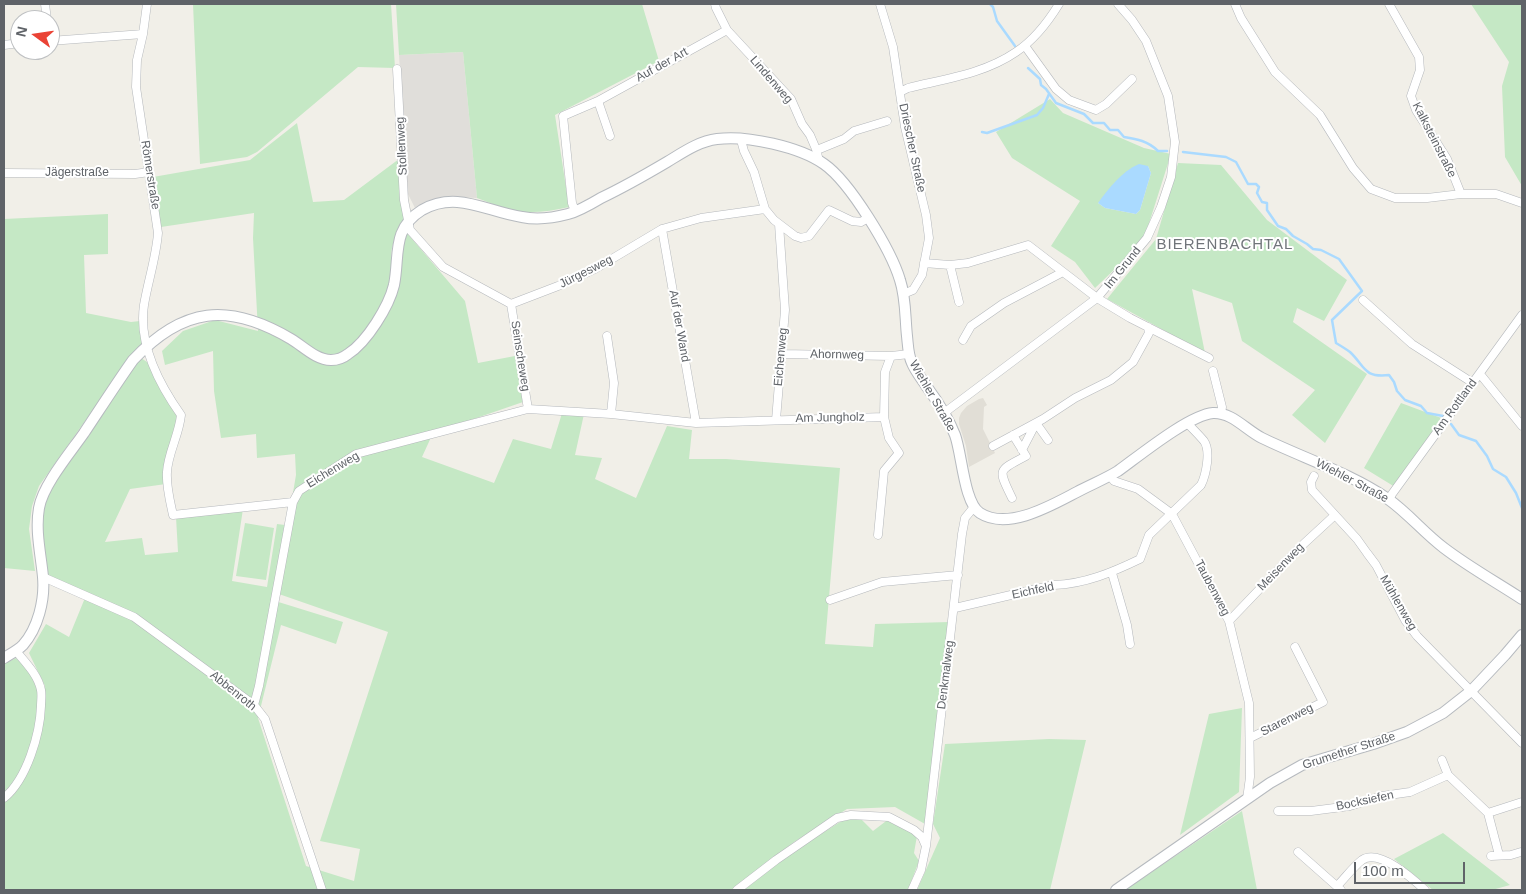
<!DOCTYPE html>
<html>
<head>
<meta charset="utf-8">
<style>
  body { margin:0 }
  #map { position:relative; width:1526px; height:894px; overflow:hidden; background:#f1efe8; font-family:Arial,sans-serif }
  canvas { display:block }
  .frame { position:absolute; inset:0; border:5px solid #5f6368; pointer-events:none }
  .north { position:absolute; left:10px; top:10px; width:50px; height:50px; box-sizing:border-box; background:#fff; border:1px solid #bfc1c3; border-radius:50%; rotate:284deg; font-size:14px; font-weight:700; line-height:20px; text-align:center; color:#5f6368 }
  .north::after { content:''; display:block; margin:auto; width:18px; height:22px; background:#ea4335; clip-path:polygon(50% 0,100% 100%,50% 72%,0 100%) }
  .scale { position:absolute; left:1354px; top:862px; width:111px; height:22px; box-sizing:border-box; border:2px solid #5f6368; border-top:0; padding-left:6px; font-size:15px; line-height:18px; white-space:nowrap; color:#5f6368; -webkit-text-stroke:4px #fff; paint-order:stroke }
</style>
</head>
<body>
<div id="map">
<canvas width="1526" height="894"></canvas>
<div class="frame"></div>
<div class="north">N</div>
<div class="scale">100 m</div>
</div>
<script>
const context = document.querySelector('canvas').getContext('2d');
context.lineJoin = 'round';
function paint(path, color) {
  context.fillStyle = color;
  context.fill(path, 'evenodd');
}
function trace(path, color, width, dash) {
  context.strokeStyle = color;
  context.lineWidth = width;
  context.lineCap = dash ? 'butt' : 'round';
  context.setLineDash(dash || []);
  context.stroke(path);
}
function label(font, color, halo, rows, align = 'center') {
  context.font = font + ' Arial,sans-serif';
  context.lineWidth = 4;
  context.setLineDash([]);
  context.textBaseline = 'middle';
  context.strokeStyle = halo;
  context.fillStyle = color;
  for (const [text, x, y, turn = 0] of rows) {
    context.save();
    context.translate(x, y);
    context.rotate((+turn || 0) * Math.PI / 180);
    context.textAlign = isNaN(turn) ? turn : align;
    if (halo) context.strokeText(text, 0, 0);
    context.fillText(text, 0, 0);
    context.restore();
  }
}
paint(new Path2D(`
  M463 52 477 198 458 197 441 199 415 208 408 194 399 55Z`), '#e0deda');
paint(new Path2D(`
  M983 398 987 405 984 407 983 429 995 453 969 467 966 446 959 424V418L961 413 967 406 979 399Z`), '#e1ded6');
paint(new Path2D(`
  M193 4H391L395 68 358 67 257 152 247 157 200 164Z
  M396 4H642L659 61 555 115 569 207C547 212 524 215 503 208 494 205 486 201 477 198L463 52 399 55Z
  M1471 4H1522V186L1505 157 1502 86 1509 62Z
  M1050 99 1063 113 1144 148 1171 154 1145 236 1116 268 1095 288 1075 262 1051 246 1080 201 1012 158 996 132ZM1148 166 1151 173 1140 210 1136 214 1105 208 1098 203Z
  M297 123 313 202 344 200 399 159 405 221C400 228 394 239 392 248 390 258 393 269 392 279 390 297 366 336 352 348 346 352 338 356 331 356 317 355 302 341 291 334L287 339C300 348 322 366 338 364 359 361 395 301 399 282 401 271 399 258 401 247 402 242 405 237 407 233L465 301 478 363 515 356 523 402 433 433 422 457 494 483 513 439 551 449 563 410 584 414 575 455 602 458 595 479 636 498 667 426 692 430 689 459H726L840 468 825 644 873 647 875 624 950 622 925 824 895 807 847 809 794 842 732 890H4V802L11 797 24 774 40 736 45 686 29 653 46 624 69 637 87 593 46 575 41 527 45 504 55 481 129 372 141 358 147 362 152 369 180 416 178 427 172 441 165 471 166 484 130 489 105 542 142 538 145 555 178 552 176 517 243 509 232 581 267 587 277 524 285 525 272 600 343 622 336 644 281 625 258 718 306 866 354 881 360 849 320 841 388 632 276 593 296 475 295 454 257 458 256 434 221 438 214 391 213 351 165 365 162 351 183 331 215 320 258 331 253 238 254 213 161 227 153 177 250 160Z
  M1178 163 1221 165 1267 220 1347 280 1324 321 1297 308 1293 322 1367 374 1325 443 1292 415 1315 390 1242 341 1232 303 1192 289 1205 353 1107 299 1156 239Z
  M108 214V254L84 255 86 313 131 322 140 321 142 346 134 352 39 486 32 506 29 529 35 571 4 568V219Z
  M1401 403 1444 419 1395 487 1364 468Z
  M245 523 274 528 266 580 236 576Z
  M16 658 32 674 40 692 36 735 22 772 4 795V664Z
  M1242 708 1239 792 1180 835 1209 714Z
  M1049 739 1086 740 1050 890H917L940 838 933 824 945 744Z
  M1242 811 1257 890H1125Z
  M851 815 861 819 873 831 894 815 918 830 914 853 919 861 908 890H744L791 853Z
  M1443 833 1510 885 1492 890H1433L1394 859Z`), '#c5e8c5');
paint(new Path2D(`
  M1139 164 1148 166 1151 173 1140 210 1136 214 1105 208 1098 203C1109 188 1121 172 1139 164Z`), '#aadaff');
trace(new Path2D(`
  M990 4 993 7 997 21 1015 46
  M1028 68 1040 79 1041 85 1046 89 1056 103 1084 114 1093 123H1104L1110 130H1118L1124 137C1137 139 1148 141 1158 151H1167
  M982 132 987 133 1037 115 1043 108 1049 94
  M1183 152 1226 157 1236 162 1248 184H1256L1259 187 1257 193 1262 202 1267 203V210L1278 226 1286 229 1293 236 1307 244 1313 249 1321 250 1339 259 1362 291 1332 320 1336 343C1341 346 1346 349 1350 352 1365 366 1363 378 1389 375L1394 382 1397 391 1405 400 1421 406 1427 413 1443 416
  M1451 424 1459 435 1476 441 1487 456 1493 469 1506 477 1516 493 1522 508`), '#aadaff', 2.5);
const street = new Path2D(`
  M45 4 47 20
  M147 4 143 34 137 60 136 87 158 233C156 258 148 281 144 305 138 345 159 384 181 415 179 435 168 453 167 472 166 486 170 501 173 515L293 502
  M715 4 716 8 727 30 791 99 802 124 810 135 816 149 819 161
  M880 4 893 47 905 127 926 215 929 238 922 275 913 290 903 294
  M1235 4 1241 18 1275 72 1320 115 1353 168 1371 189 1395 198H1427L1461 194H1496L1522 203
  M1389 4 1419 57 1420 70 1411 96 1416 110 1447 159 1461 194
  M50 41 143 34
  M4 45 20 43
  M1025 46 1056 89 1069 100 1096 110 1106 104 1132 79
  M397 69 404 200 410 230 443 267 511 304 558 286 595 269 662 229 701 218 765 209
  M900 92 908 88C944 79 984 74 1016 52 1034 40 1048 22 1059 4
  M610 136 598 101 727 30
  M741 140 744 151 754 172 765 209 774 220 795 236 801 238 809 236 829 210 852 221 861 222 868 218
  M817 150 844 139 854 131 887 121
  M4 173 135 174 149 172
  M575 211 572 203 563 116 598 101
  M662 229 696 423
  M924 263 950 265 968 263 1028 245 1097 298 1130 318 1209 358
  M950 265 959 302
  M1363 300 1412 344 1473 383
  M511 304 528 409
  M607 336 614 383 611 414
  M963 340 971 326 1004 303 1063 272
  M782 354 891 356
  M1213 371 1222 407 1221 414
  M1480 374 1522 426
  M944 413 1097 298 1147 238 1161 207 1171 177 1175 142 1168 96 1146 41 1132 20 1118 4
  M776 420 785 310 779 224
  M993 446 1043 419 1075 398 1111 380 1133 362 1149 333 1148 327
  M1022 450 1036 423 1048 440
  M1110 476 1114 481 1138 489 1172 514 1229 621 1249 703 1250 777 1247 799
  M1314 476 1311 482 1312 490 1357 539 1367 553 1376 565 1405 620 1417 636 1522 743
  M1012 498C998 469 997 471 1026 456L1013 435
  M1389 500 1392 494 1522 315
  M878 535 884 471 899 453 889 438 884 417
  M1112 573 1127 625 1130 644
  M43 577 134 617 254 705 265 719 322 890
  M830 600 882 582 958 575
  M955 608 1054 585C1085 584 1113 572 1140 559L1149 535 1201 485C1206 475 1211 451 1204 441 1199 435 1193 429 1187 423
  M1229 621 1297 550 1335 515
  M254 705 259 686 293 502 299 491 356 454 528 409 611 414 696 423 884 417 885 372 891 356 909 354
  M1250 738 1323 702 1295 647
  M1442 760 1448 775
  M4 798C27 779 40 734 41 706 41 701 42 695 41 690 38 675 26 663 16 651
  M1278 811H1311L1350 806 1382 796 1410 792 1448 775 1488 813
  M1488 813 1499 855
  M1488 813 1522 802
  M1298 852 1341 890
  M1491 856 1511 855 1521 852
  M1337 886C1345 878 1353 867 1362 860 1379 848 1413 879 1425 890
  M737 890 776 860 837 818 851 815 889 817 914 830 922 837 925 844
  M912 890 921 870 926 846 962 534 965 518 974 507`);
const secondary = new Path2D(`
  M4 658C10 654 17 651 23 645 38 628 45 600 43 577 41 555 35 531 39 508 43 485 70 453 84 433 100 409 116 384 133 360 183 307 228 302 291 339 303 346 316 360 331 360 338 360 343 358 348 354 367 342 389 306 394 285 400 256 391 229 422 210 457 190 487 212 522 217 537 220 553 218 568 214 579 211 591 204 601 198 624 187 645 175 667 162 682 153 699 141 717 139 747 135 800 147 824 164 850 182 891 250 900 280 906 298 905 318 907 336 908 345 908 355 912 363 915 371 922 379 927 387 938 402 948 417 955 435 962 454 964 503 980 513 1008 531 1052 505 1077 492 1090 485 1105 479 1118 471 1139 456 1189 415 1213 413 1232 412 1246 430 1262 438 1303 458 1350 473 1388 499 1408 513 1424 533 1444 548 1469 567 1496 582 1522 599
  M1116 890 1270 783 1302 765 1373 744 1407 732 1443 713 1471 691 1505 655 1522 635`);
trace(street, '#b5b8bc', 9);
trace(secondary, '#b6babf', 12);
trace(street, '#fff', 8);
trace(secondary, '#fff', 10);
label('12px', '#5f6368', '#fff', [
  ["Auf der Art",662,65,-29],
  ["Lindenweg",771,80,49],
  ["Kalksteinstraße",1434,140,63],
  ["Stollenweg",402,146,-93],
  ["Driescher Straße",912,148,78],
  ["Jägerstraße",77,173],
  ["Römerstraße",150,175,81],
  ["Im Grund",1123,268,-51],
  ["Jürgesweg",586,272,-27],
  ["Auf der Wand",679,326,80],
  ["Ahornweg",837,355,1],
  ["Seinscheweg",520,356,81],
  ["Eichenweg",781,357,-85],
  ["Wiehler Straße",932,396,60],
  ["Am Rottland",1455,407,-54],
  ["Am Jungholz",830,418,-1],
  ["Eichenweg",333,470,-31],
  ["Wiehler Straße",1352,481,28],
  ["Meisenweg",1281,567,-46],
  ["Taubenweg",1212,588,62],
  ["Eichfeld",1033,591,-12],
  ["Mühlenweg",1398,603,60],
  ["Denkmalweg",946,675,-83],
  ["Abbenroth",233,691,39],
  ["Starenweg",1287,720,-27],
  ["Grumether Straße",1349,751,-18],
  ["Bocksiefen",1365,801,-12]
]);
context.letterSpacing = '1px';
label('15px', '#70757a', '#fff', [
  ["BIERENBACHTAL",1225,245]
]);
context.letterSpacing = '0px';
</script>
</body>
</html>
